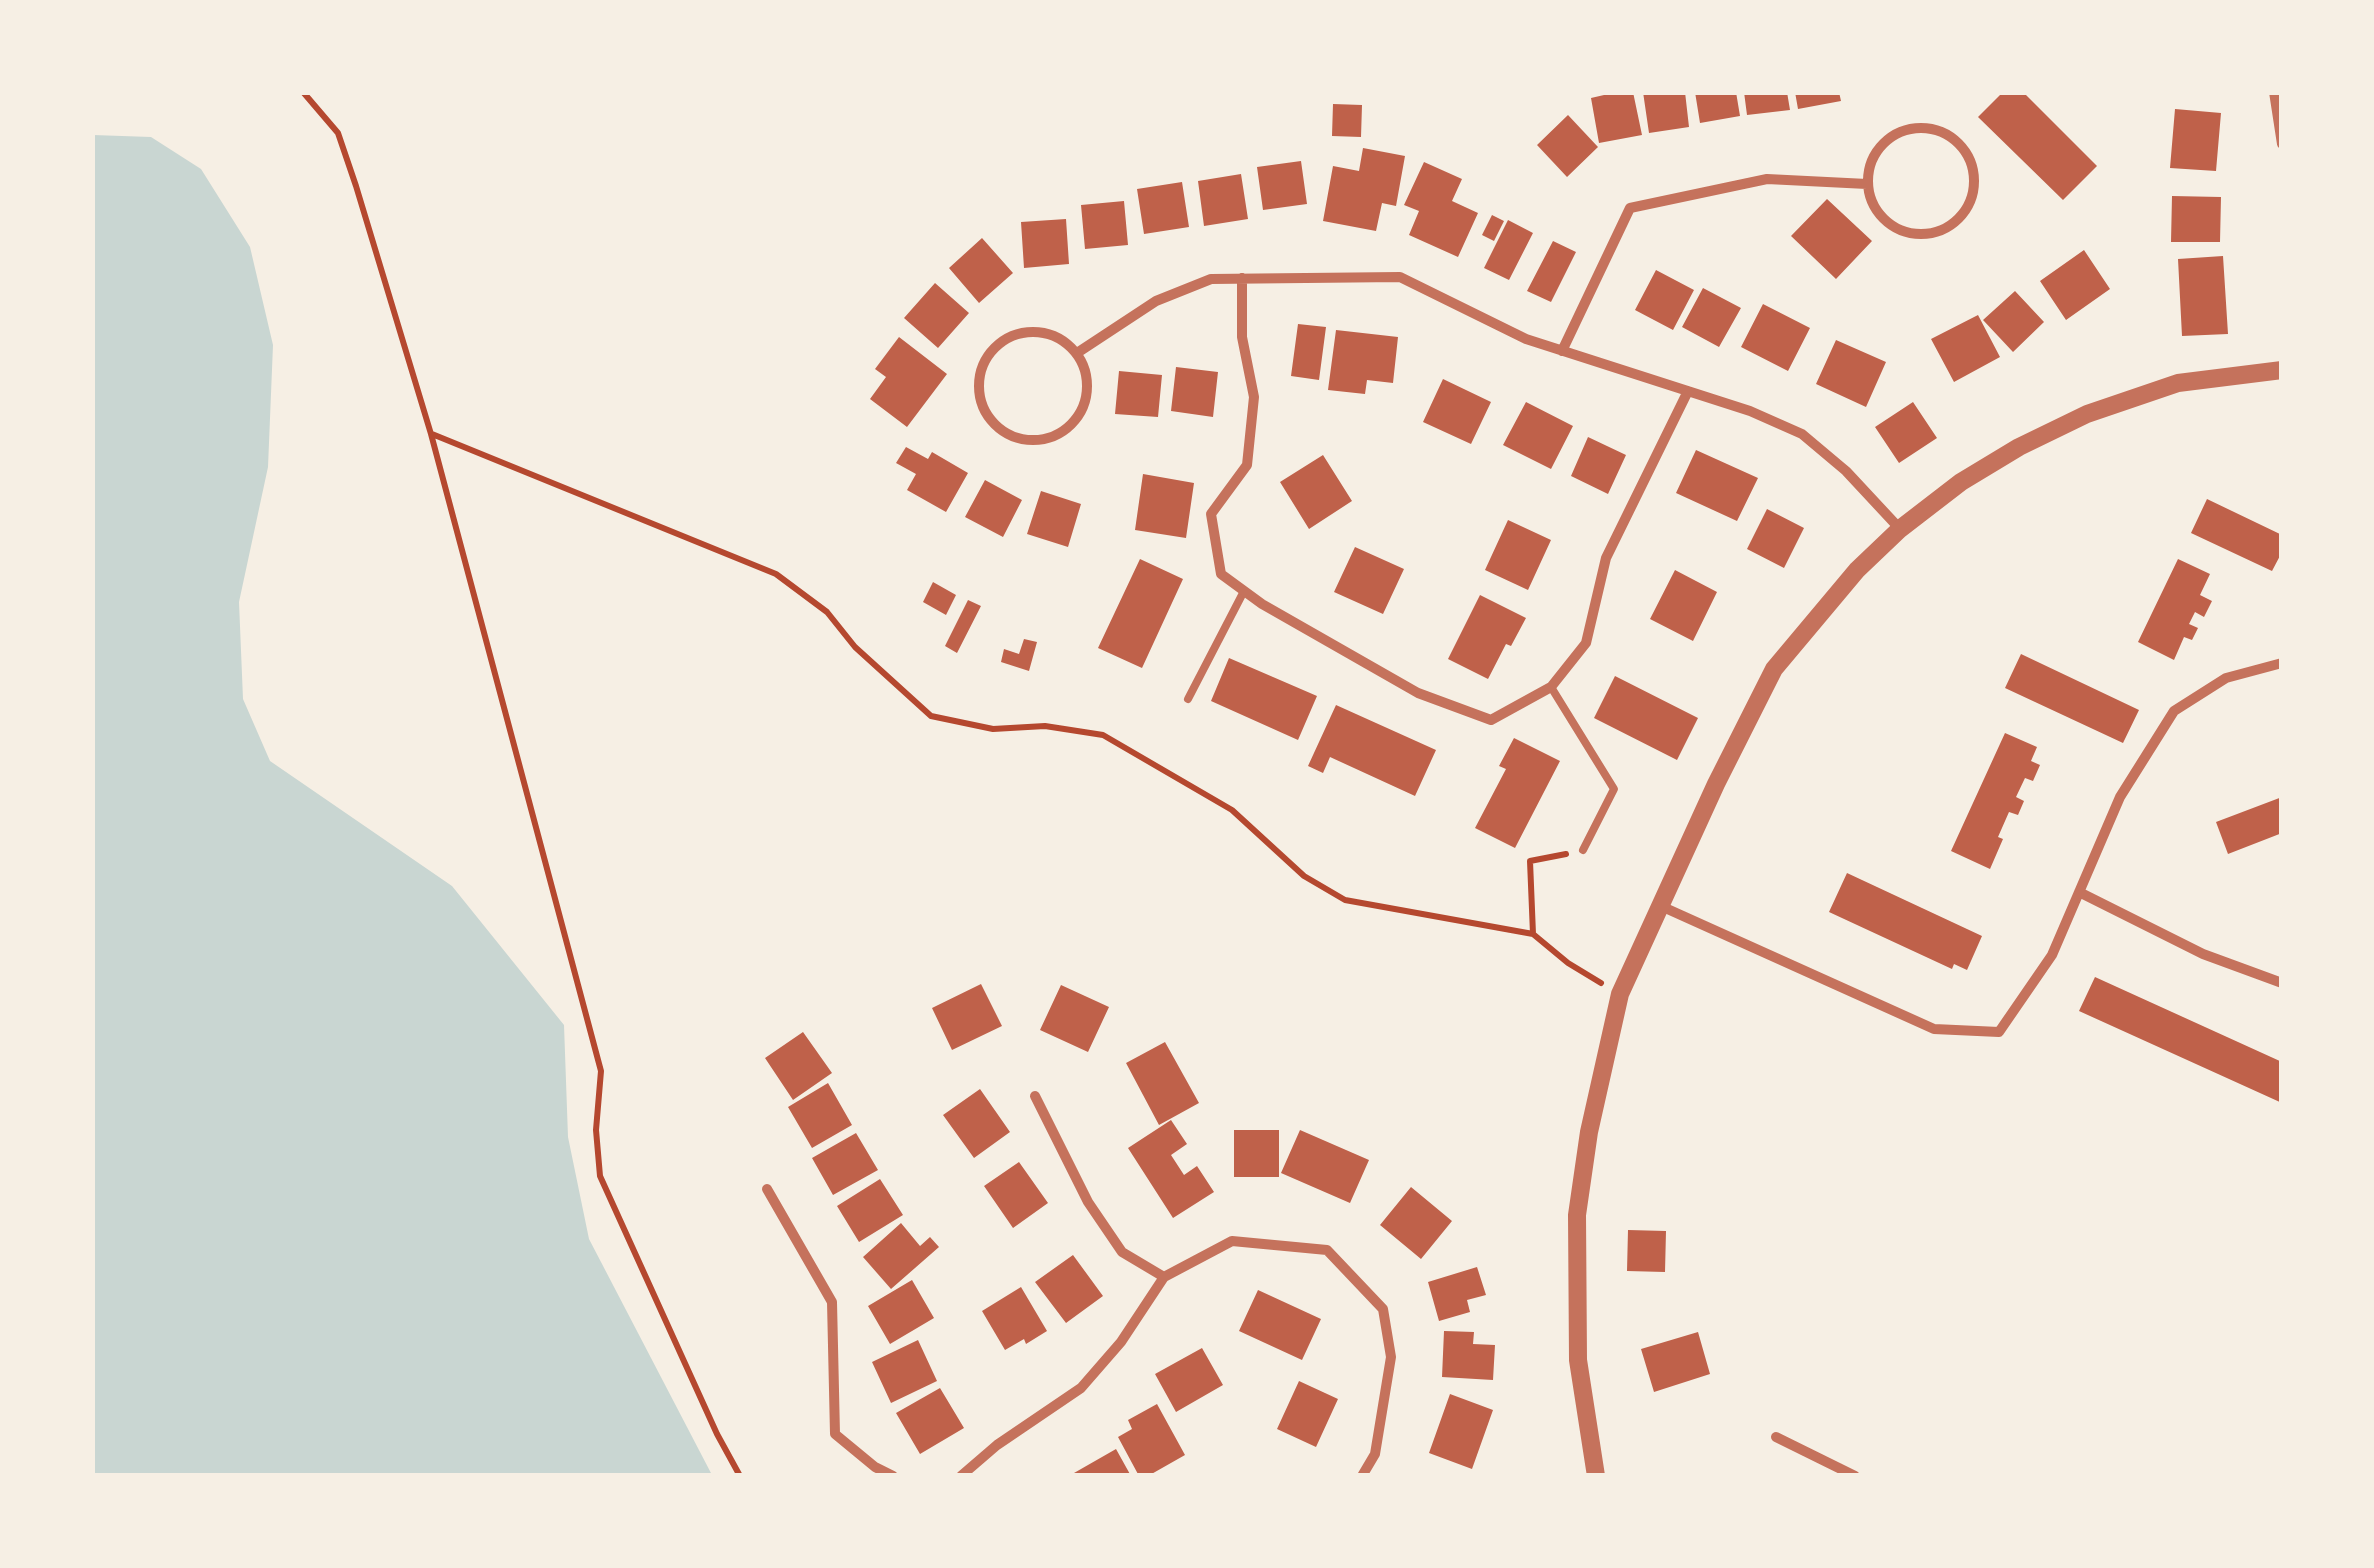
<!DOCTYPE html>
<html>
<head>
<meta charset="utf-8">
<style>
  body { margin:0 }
  #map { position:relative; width:2374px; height:1568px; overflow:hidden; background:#f6efe4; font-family:Georgia,serif }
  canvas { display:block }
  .frame { position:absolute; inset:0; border:95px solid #f6efe4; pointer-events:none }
</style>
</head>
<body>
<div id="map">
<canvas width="2374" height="1568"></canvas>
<div class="frame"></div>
</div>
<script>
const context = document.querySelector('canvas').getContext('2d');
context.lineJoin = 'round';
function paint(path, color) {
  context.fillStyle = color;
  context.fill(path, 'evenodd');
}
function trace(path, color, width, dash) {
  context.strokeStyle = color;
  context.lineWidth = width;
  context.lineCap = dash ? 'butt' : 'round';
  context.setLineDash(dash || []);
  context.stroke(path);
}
paint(new Path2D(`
  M93 135 151 137 201 169 250 247 273 345 268 467 239 602 243 699 270 761 452 886 564 1025 568 1137 589 1239 712 1475H93Z`), '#c9d6d2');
paint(new Path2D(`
  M1617 92H1633L1642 135 1599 143 1591 98Z
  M1643 92H1685L1689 127 1649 133Z
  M1695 92H1736L1740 116 1700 123Z
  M1744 92H1787L1790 110 1747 115Z
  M1795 92H1839L1841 101 1798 109Z
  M2003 92H2023L2097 166 2063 200 1978 117Z
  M1333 104 1362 105 1361 137 1332 136Z
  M2175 109 2221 113 2216 171 2170 168Z
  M1568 115 1598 147 1567 177 1537 145Z
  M1363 148 1405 156 1396 206 1382 203 1376 231 1323 221 1333 166 1359 171Z
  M1301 161 1307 204 1263 210 1257 167Z
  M1424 162 1462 179 1452 201 1478 213 1458 257 1409 235 1419 211 1404 205Z
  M1241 174 1248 219 1204 226 1198 181Z
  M1182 182 1189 227 1144 234 1137 189Z
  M2172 196 2221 197 2220 242H2171Z
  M1827 199 1872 241 1836 279 1791 236Z
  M1124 201 1128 245 1085 249 1081 205Z
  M1492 215 1504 221 1494 241 1482 235Z
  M1066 219 1069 264 1024 268 1021 222Z
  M1508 220 1533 233 1509 280 1484 268Z
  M982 238 1013 273 979 303 949 268Z
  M1553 241 1576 252 1551 302 1527 291Z
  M2084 250 2110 289 2066 320 2040 281Z
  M2223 256 2228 334 2182 336 2178 259Z
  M1656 270 1694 290 1673 330 1635 310Z
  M935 283 969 313 938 348 904 318Z
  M1703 288 1741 308 1719 347 1682 327Z
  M2015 291 2044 322 2013 352 1983 320Z
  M1763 304 1810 328 1788 371 1741 347Z
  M1978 315 2000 357 1954 382 1931 339Z
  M1298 324 1326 327 1319 380 1291 376Z
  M1336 330 1398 337 1393 383 1367 380 1365 394 1328 390Z
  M899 337 947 374 907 427 870 399 886 377 875 369Z
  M1836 340 1886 362 1866 407 1816 384Z
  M1176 367 1218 372 1213 417 1171 411Z
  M1119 371 1162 375 1158 417 1115 414Z
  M1443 379 1491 402 1471 444 1423 422Z
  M1526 402 1573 426 1551 469 1503 445Z
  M1913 402 1937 438 1899 463 1875 427Z
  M1588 437 1626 455 1608 494 1571 476Z
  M906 447 928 459 932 452 968 473 946 512 907 490 916 474 896 463Z
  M1696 450 1758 478 1737 521 1676 493Z
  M1323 455 1352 501 1309 529 1280 482Z
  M1143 474 1194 483 1186 538 1135 530Z
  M985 480 1022 500 1003 537 965 517Z
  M1041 491 1081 504 1068 547 1027 534Z
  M2207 499 2282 535V552L2272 571 2191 533Z
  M1767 509 1804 528 1784 568 1747 549Z
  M1508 520 1551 540 1528 590 1485 570Z
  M1355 547 1404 569 1383 614 1334 592Z
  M1140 559 1183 579 1142 668 1098 648Z
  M2178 559 2210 574 2200 595 2212 601 2204 617 2195 612 2189 624 2198 628 2192 640 2184 637 2174 660 2138 642Z
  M1675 570 1717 592 1693 641 1650 619Z
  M933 582 956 595 946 615 923 602Z
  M1480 595 1526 618 1511 646 1506 644 1488 679 1448 659Z
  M968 600 981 606 957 653 945 646Z
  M1024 639 1037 642 1029 671 1001 662 1004 649 1019 654Z
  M2021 654 2139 710 2123 743 2005 688Z
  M1229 658 1317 696 1298 740 1211 701Z
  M1615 676 1698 718 1677 760 1594 718Z
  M1336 705 1436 750 1415 796 1330 757 1323 773 1308 766Z
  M2005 733 2037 747 2031 761 2040 765 2033 781 2025 778 2016 797 2024 801 2018 815 2009 812 1998 837 2003 839 1990 869 1951 851Z
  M1514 738 1560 761 1515 848 1475 828 1506 769 1499 766Z
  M2282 797V833L2228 854 2216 822Z
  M1847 873 1982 936 1967 970 1954 964 1952 969 1829 912Z
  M2095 977 2282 1062V1103L2079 1011Z
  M981 984 1002 1026 952 1050 932 1008Z
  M1061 985 1109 1007 1088 1052 1040 1030Z
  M803 1032 832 1073 793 1100 765 1058Z
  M1165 1042 1199 1103 1159 1125 1126 1063Z
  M828 1083 852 1125 812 1148 788 1107Z
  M980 1089 1010 1132 974 1158 943 1115Z
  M1171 1120 1187 1144 1171 1155 1184 1175 1197 1166 1214 1192 1173 1218 1128 1148Z
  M1234 1130H1279V1177H1234Z
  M1300 1130 1369 1160 1350 1203 1281 1173Z
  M856 1133 878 1170 833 1195 812 1158Z
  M1019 1162 1048 1203 1013 1228 984 1186Z
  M880 1179 903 1215 859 1242 837 1206Z
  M1411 1187 1452 1221 1421 1259 1380 1225Z
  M901 1223 920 1246 930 1237 939 1247 891 1289 863 1257Z
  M1628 1230 1666 1231 1665 1272 1627 1271Z
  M1073 1255 1103 1296 1066 1323 1035 1282Z
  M1477 1267 1486 1295 1467 1300 1470 1312 1439 1321 1428 1282Z
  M912 1280 934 1318 890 1344 868 1306Z
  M1021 1287 1047 1331 1026 1344 1024 1339 1005 1350 982 1311Z
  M1258 1290 1321 1319 1302 1360 1239 1331Z
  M1444 1331 1474 1332 1473 1344 1495 1345 1493 1380 1442 1377Z
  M1698 1332 1710 1374 1654 1392 1641 1349Z
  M918 1340 937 1381 891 1403 872 1362Z
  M1202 1348 1223 1385 1176 1412 1155 1374Z
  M1299 1381 1338 1399 1316 1447 1277 1429Z
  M940 1388 964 1428 920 1454 896 1413Z
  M1450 1394 1493 1410 1472 1469 1429 1453Z
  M1157 1404 1185 1455 1148 1476H1139L1118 1437 1132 1429 1128 1420Z
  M1116 1449 1131 1476H1075L1074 1473Z`), '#bf614a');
trace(new Path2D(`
  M303 92 338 133 356 186 431 434 601 1071 596 1130 600 1176 717 1434 740 1476
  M432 434 776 574 827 612 855 647 931 716 993 729 1045 726 1103 735 1232 810 1304 876 1345 900 1533 934 1530 861 1566 854
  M1533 934 1568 963 1601 983`), '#b5482f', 6);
trace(new Path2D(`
  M1551 687 1614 789 1583 850
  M1188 699 1244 591`), '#c5725c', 8);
trace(new Path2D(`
  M2274 92 2282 144
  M1868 181a53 53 0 1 1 106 0a53 53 0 1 1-106 0Z
  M1242 278V337L1254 397 1247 465 1211 514 1221 574 1262 604 1418 693 1491 720 1551 687 1586 643 1606 558 1688 391
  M979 386a54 54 0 1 1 108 0a54 54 0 1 1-108 0Z
  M1562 351 1630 208 1767 179 1867 184
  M1077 353 1156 301 1211 279 1400 277 1526 339 1750 411 1802 434 1846 471 1900 529
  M2079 892 2203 954 2282 983
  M1663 907 1934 1029 1999 1032 2052 955 2120 797 2174 711 2226 678 2282 663
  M1035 1096 1088 1202 1122 1252 1164 1277
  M767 1189 832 1302 835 1434 875 1467 893 1476
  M1776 1437 1855 1476
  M961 1476 997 1445 1081 1388 1121 1342 1164 1277 1232 1241 1327 1250 1383 1309 1391 1357 1375 1454 1362 1476`), '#c5725c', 10);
trace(new Path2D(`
  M1596 1476 1578 1360 1577 1215 1589 1132 1620 994 1716 784 1774 669 1857 570 1900 529 1961 482 2019 447 2087 414 2178 383 2282 370`), '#c5725c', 18);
</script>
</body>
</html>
